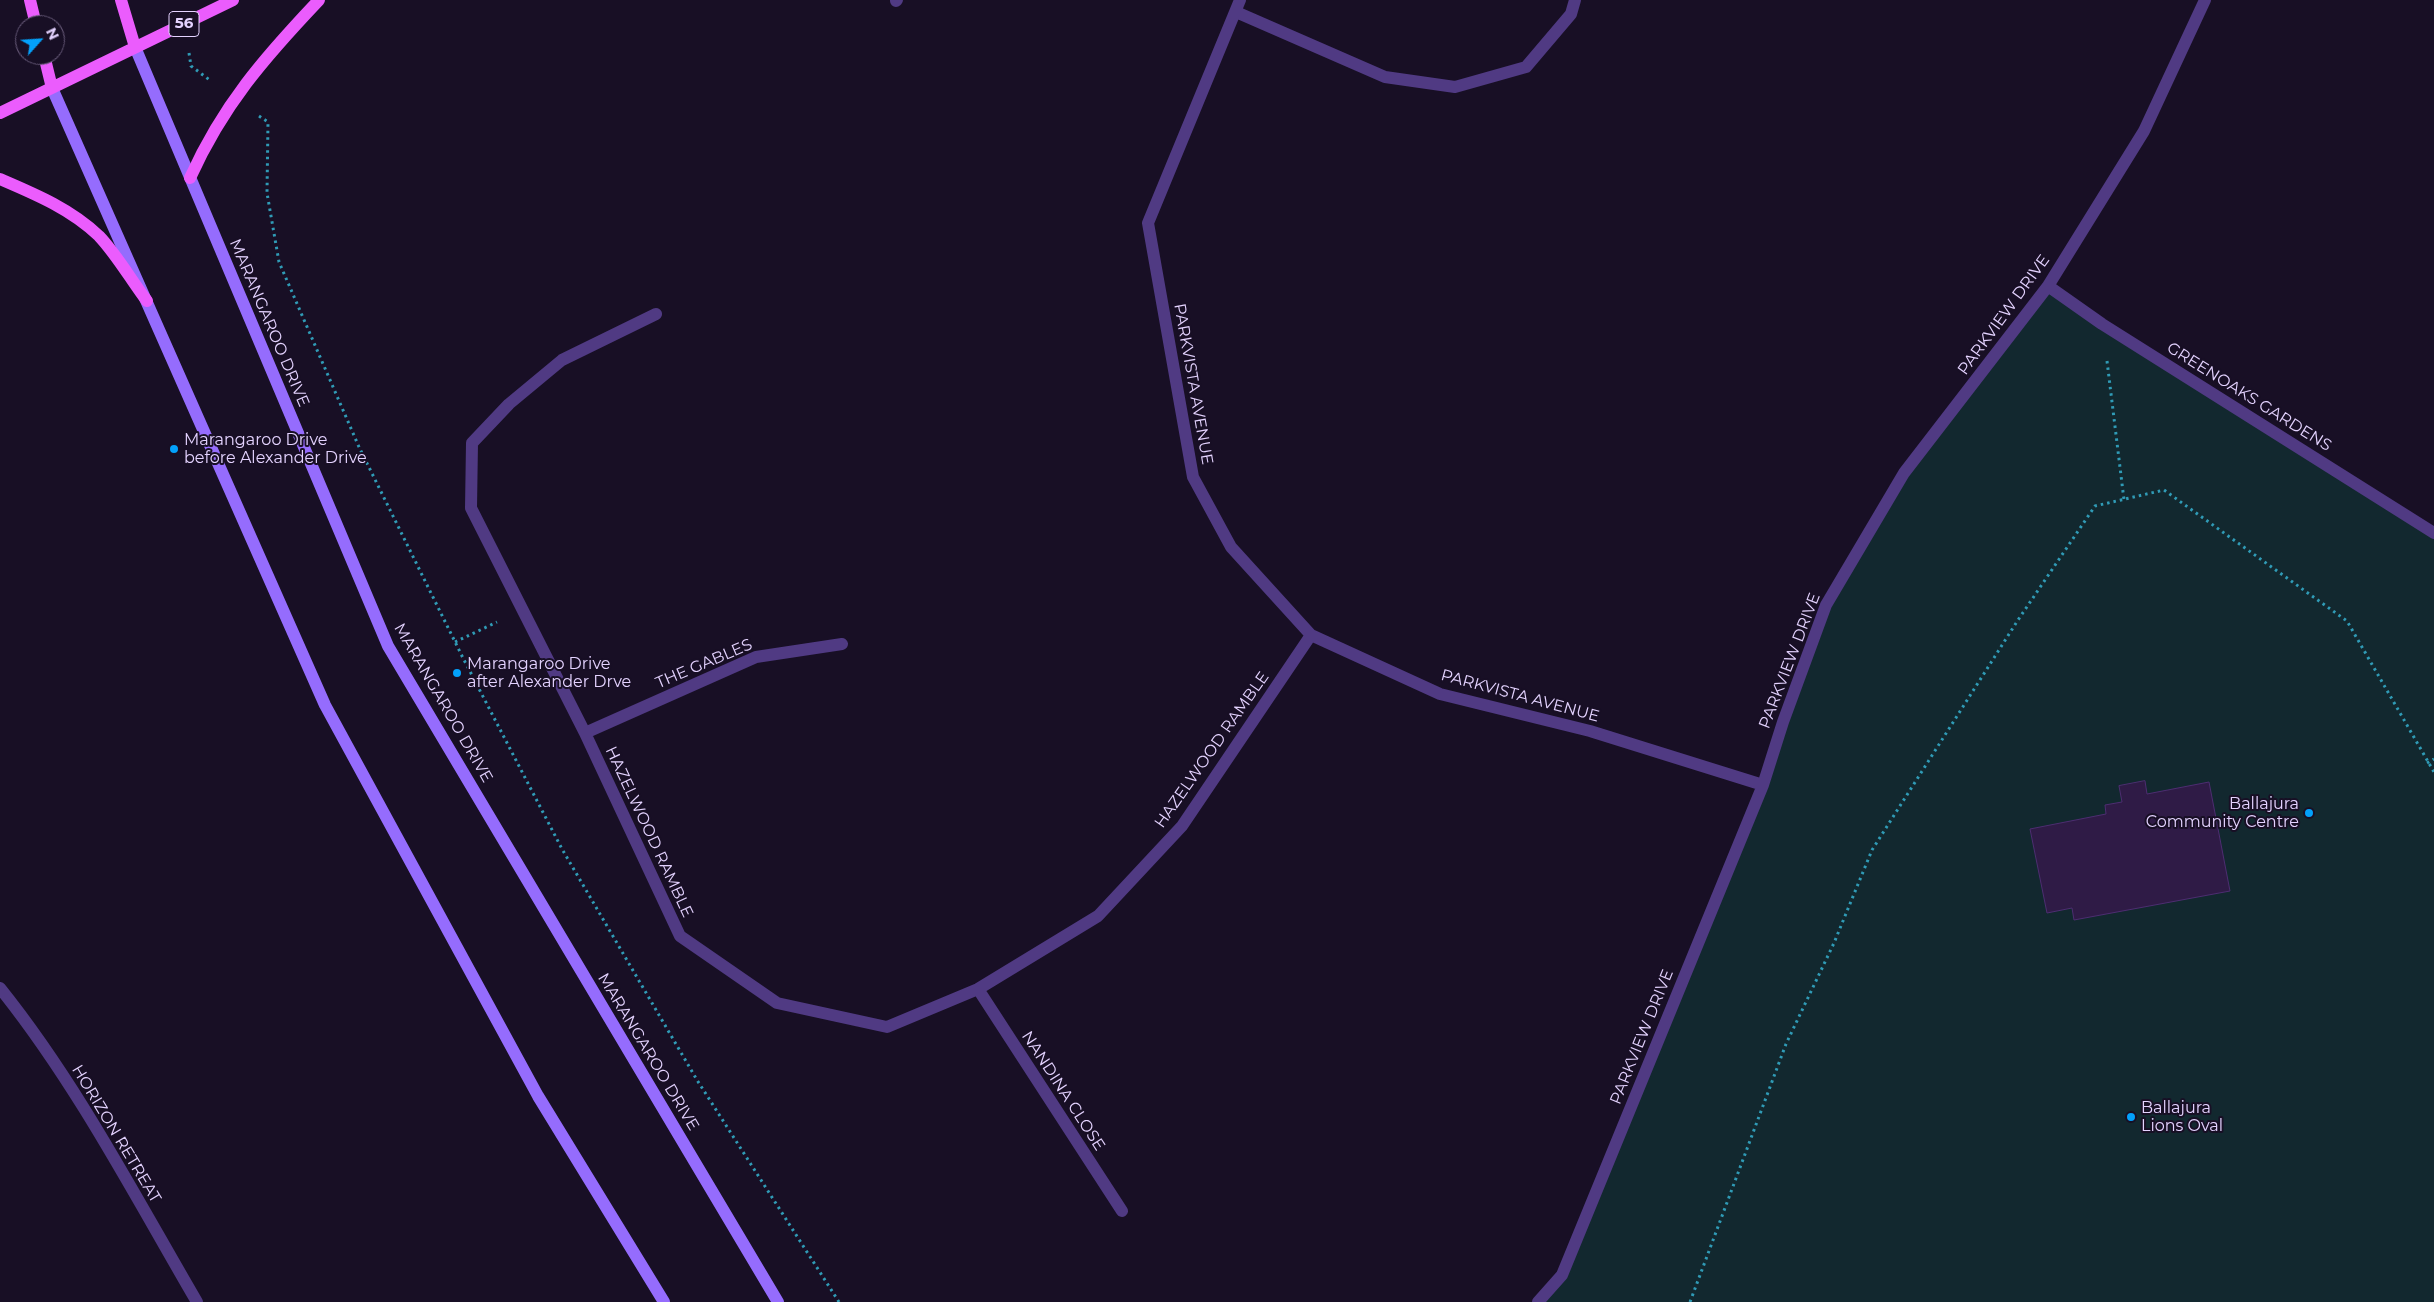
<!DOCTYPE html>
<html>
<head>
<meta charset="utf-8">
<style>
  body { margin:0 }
  #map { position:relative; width:2434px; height:1302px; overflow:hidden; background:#180f25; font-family:Montserrat,sans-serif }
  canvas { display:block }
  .north { position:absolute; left:15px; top:15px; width:50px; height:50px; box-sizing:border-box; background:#180f25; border:1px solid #6a5d7c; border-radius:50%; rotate:64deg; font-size:14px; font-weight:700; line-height:20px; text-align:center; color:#e4d3ff }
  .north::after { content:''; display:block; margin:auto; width:18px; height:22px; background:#03a1fb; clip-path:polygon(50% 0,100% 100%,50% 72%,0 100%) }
</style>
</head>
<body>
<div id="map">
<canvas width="2434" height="1302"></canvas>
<div class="north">N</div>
</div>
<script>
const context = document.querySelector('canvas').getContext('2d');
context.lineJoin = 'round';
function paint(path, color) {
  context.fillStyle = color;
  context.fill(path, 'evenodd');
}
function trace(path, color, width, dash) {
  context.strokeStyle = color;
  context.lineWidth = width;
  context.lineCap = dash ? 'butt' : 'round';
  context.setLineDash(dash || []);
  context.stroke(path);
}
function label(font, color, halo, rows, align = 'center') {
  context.font = font + ' Montserrat,sans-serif';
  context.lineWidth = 4;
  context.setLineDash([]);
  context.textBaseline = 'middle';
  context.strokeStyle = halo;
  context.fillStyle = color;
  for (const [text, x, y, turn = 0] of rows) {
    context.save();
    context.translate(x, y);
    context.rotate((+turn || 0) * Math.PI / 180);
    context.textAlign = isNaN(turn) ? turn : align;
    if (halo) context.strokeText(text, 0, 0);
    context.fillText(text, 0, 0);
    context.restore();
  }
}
paint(new Path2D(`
  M2048 286 2434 533V1302H1538L1562 1275 1763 785 1826 605 1904 473Z`), '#12282f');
const building = new Path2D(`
  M2145 781 2147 794 2209 782 2230 891 2074 920 2072 908 2047 913 2030 829 2106 814 2105 805 2122 802 2119 786Z`);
paint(building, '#2f1b46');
trace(building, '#4d2d71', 1);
trace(new Path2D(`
  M189 53 191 66 211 81
  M259 116 268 122 267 193 279 262 359 447 462 656 562 849 697 1080 839 1302
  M2107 361 2124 500
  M455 642 497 622
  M2427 763 2434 759
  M1690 1302 1786 1044 1834 943 1872 850 2018 620 2095 506 2164 490 2347 621 2434 772`), '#309bb6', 3, [2.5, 4]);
trace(new Path2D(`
  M1240 0 1148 223 1193 477 1231 547 1311 635 1440 694 1590 731 1763 785
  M896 1 897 0
  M1236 12 1385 77 1455 87 1526 67 1571 14 1575 0
  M2048 286 2102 324 2434 533
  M656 314 562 360 509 404 472 443 471 508 585 733 680 936 777 1003 887 1027 978 989 1098 916 1182 826 1311 635
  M585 733 756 657 842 644
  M0 988C77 1084 135 1196 197 1302
  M978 989 1122 1211
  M1538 1302 1562 1275 1763 785 1783 722 1826 605 1904 473 2048 286 2144 131 2205 0`), '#503a83', 12);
trace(new Path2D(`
  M135 47 388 646 778 1302
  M52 88 325 705 538 1096 664 1302`), '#956cfd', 12);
trace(new Path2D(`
  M30 0 36 25
  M121 0 135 47
  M44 55 52 88
  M0 113 233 0
  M190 178C223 105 264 58 319 0
  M0 179C35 194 71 209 99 236 117 255 131 280 147 301`), '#eb5cfd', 12);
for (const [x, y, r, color] of [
  [174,449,5,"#03a1fb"],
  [457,673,5,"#03a1fb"],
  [2309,813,5,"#03a1fb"],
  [2131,1117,5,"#03a1fb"]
]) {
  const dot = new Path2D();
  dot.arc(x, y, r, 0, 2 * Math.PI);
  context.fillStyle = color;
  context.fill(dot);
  trace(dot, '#180f25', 2);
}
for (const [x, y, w] of [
  [184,24,30]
]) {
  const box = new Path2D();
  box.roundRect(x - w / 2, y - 12.5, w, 25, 4);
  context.fillStyle = '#180f25';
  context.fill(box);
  trace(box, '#e4d3ff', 1);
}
label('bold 15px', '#e4d3ff', null, [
  ["56",184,24]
]);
label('16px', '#e4d3ff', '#180f25', [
  ["PARKVIEW DRIVE",2004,315,-54],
  ["MARANGAROO DRIVE",269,323,67],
  ["PARKVISTA AVENUE",1193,384,80],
  ["GREENOAKS GARDENS",2249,397,32],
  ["PARKVIEW DRIVE",1790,661,-69],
  ["THE GABLES",704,664,-23],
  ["PARKVISTA AVENUE",1520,696,15],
  ["MARANGAROO DRIVE",443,703,60],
  ["HAZELWOOD RAMBLE",1212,750,-55],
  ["HAZELWOOD RAMBLE",649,832,65],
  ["PARKVIEW DRIVE",1642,1037,-68],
  ["MARANGAROO DRIVE",648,1052,59],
  ["NANDINA CLOSE",1063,1091,57],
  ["HORIZON RETREAT",116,1134,59]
]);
label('16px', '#e4d3ff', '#180f25', [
  ["Marangaroo Drive",184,440],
  ["before Alexander Drive",184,458],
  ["Marangaroo Drive",467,664],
  ["after Alexander Drve",467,682],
  ["Ballajura",2299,804,"right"],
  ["Community Centre",2299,822,"right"],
  ["Ballajura",2141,1108],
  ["Lions Oval",2141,1126]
], 'left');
</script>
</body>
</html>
